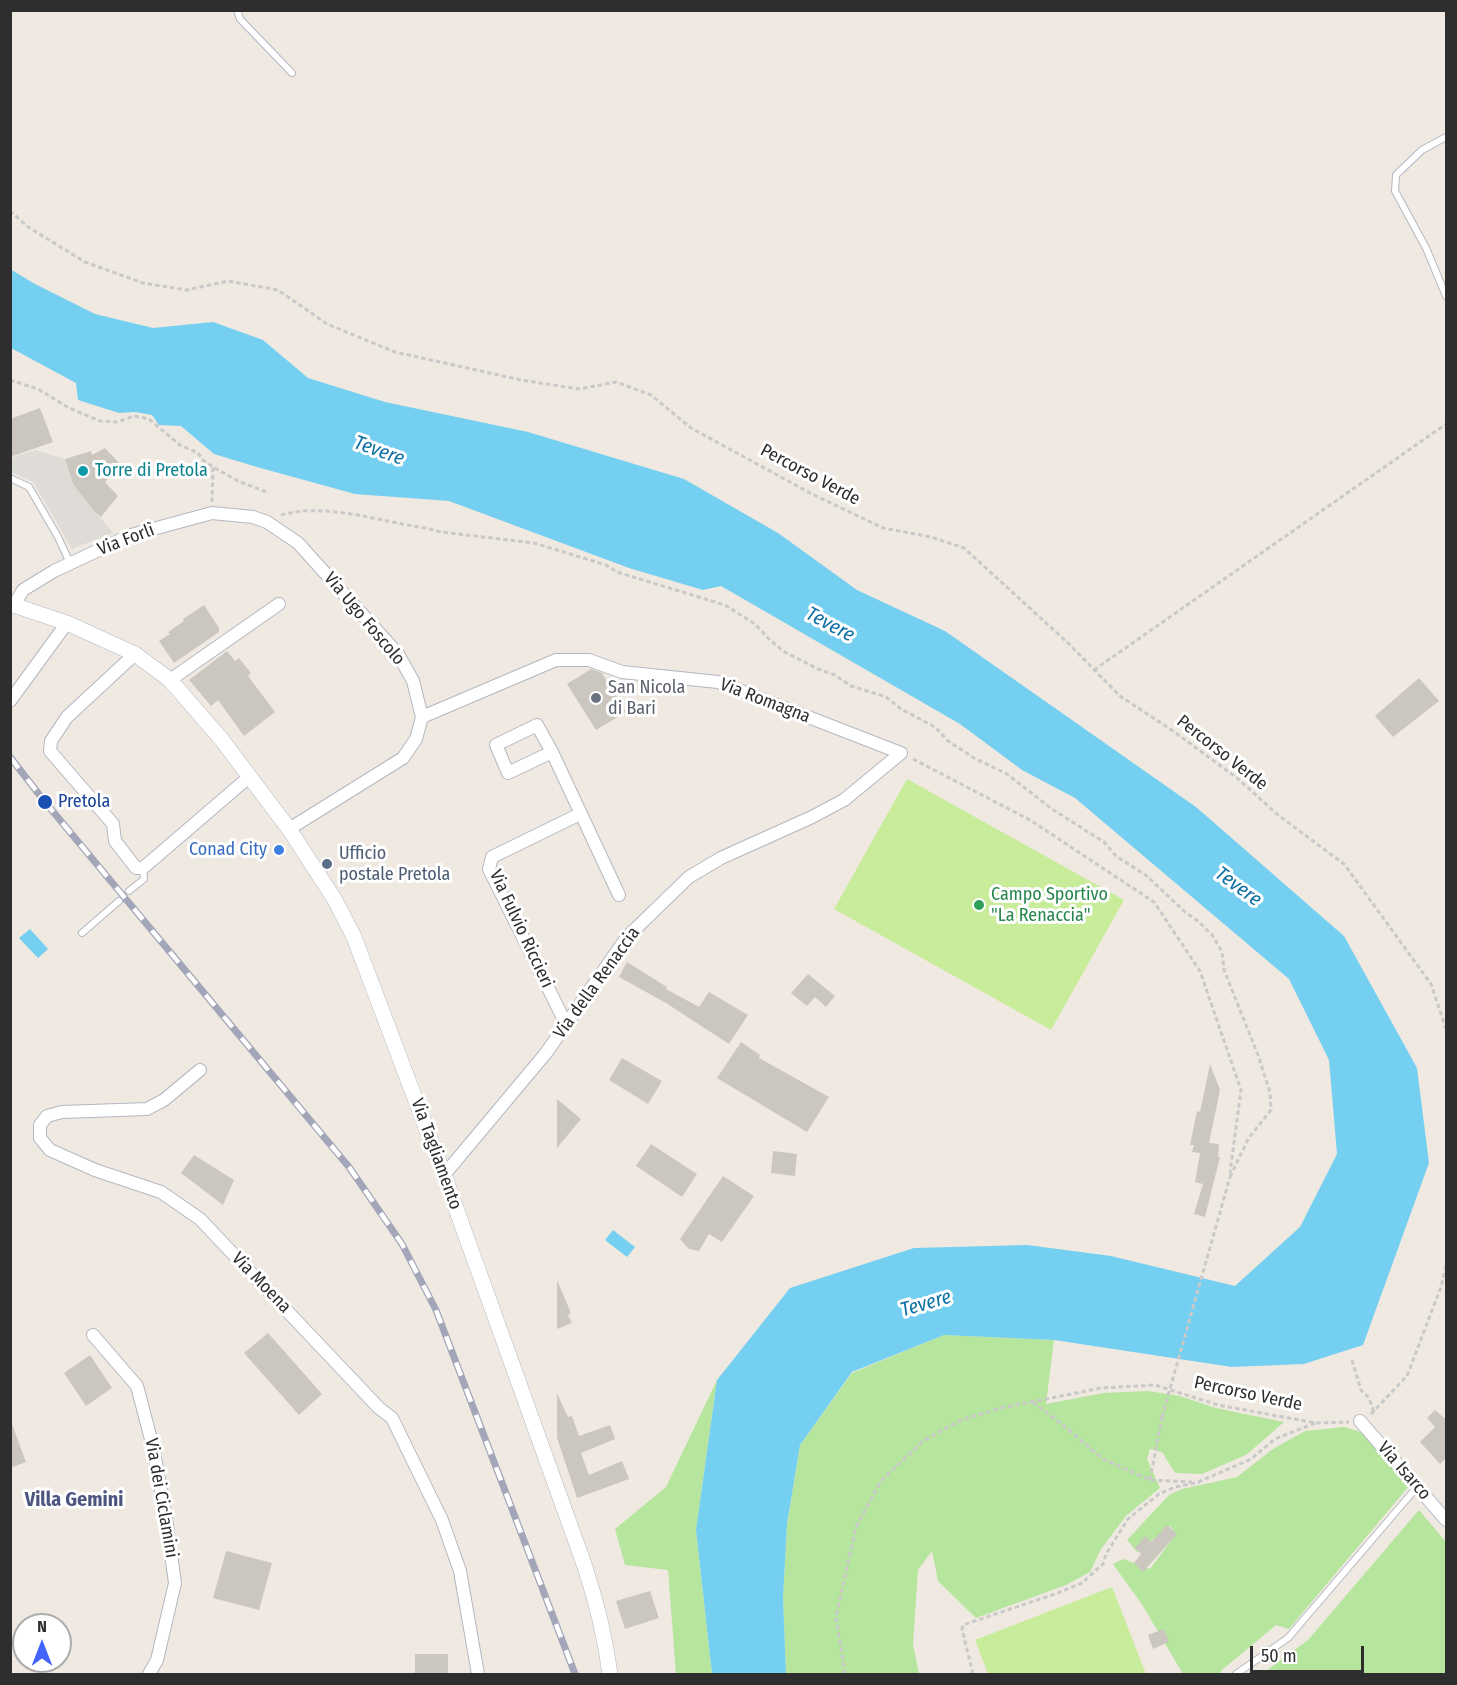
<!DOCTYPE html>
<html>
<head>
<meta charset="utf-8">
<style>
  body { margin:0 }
  #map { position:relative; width:1457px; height:1685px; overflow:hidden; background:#efe9e1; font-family:"Fira Sans Condensed",sans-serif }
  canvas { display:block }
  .frame { position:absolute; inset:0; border:12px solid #2e2e2e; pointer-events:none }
  .north { position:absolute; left:12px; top:1613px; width:60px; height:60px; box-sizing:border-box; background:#fff; border:2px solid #ababab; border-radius:50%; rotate:0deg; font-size:16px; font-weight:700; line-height:24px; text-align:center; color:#2e2e2e }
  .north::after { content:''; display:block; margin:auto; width:21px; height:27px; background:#4264fb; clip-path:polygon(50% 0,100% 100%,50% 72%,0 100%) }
  .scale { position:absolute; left:1250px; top:1646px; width:114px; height:27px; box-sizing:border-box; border:3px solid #2e2e2e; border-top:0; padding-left:8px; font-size:18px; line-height:21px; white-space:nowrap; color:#2e2e2e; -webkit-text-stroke:4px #fff; paint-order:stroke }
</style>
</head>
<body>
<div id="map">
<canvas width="1457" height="1685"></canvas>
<div class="frame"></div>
<div class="north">N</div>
<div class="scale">50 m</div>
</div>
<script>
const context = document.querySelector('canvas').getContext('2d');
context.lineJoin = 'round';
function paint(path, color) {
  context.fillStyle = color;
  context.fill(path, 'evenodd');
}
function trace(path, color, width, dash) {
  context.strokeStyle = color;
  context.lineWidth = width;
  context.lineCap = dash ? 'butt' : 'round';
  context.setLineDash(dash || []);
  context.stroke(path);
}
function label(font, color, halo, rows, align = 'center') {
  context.font = font + ' "Fira Sans Condensed",sans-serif';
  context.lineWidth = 6;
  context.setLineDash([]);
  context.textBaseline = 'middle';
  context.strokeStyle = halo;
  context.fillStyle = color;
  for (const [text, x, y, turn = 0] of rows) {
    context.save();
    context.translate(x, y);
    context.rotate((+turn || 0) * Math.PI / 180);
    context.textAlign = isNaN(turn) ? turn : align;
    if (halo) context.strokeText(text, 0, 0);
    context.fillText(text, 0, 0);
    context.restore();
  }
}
paint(new Path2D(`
  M944 1335 1054 1340 1046 1404 1104 1393 1148 1391 1180 1396 1216 1408 1284 1422 1246 1455 1202 1474 1175 1473 1162 1452 1150 1449 1147 1459 1160 1488 1126 1516 1101 1549 1090 1572 1066 1585 976 1618 938 1581 932 1551 918 1570 913 1644 919 1674H786L783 1598 787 1524 800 1445 852 1373Z
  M717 1380 696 1530 712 1674H676L668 1570 625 1565 615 1529 666 1487Z
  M1344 1427 1361 1432 1409 1486 1289 1629 1276 1625 1222 1670 1220 1674H1183L1143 1606 1113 1564 1123 1559 1150 1569 1176 1534 1170 1526 1137 1552 1127 1540 1169 1495 1182 1489 1237 1477 1273 1449 1305 1431Z
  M1419 1510 1446 1542V1674H1262L1308 1640Z`), '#b6e59e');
paint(new Path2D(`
  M907 779 1124 900 1051 1030 834 909Z
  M1112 1587 1146 1674H988L975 1640Z`), '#c9ec9a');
paint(new Path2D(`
  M35 450 65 459 73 484 113 533 72 549 33 482 11 472 10 458Z`), '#dfdcd8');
paint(new Path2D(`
  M10 269 35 284 95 314 153 328 213 322 263 340 308 378 385 402 528 432 684 479 778 533 857 590 945 631 1196 807 1344 936 1417 1068 1429 1163 1363 1345 1304 1364 1232 1367 1054 1340 944 1335 852 1372 800 1445 787 1524 783 1598 786 1674H712L696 1530 717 1380 790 1288 914 1248 1027 1245 1111 1256 1235 1286 1300 1227 1337 1154 1329 1060 1289 979 1075 798 1022 770 960 724 721 586 703 590 629 568 449 501 355 494 257 467 214 454 181 426 159 425 152 415 135 412 119 413 78 400 76 383 11 348Z
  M30 929 48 949 38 958 19 938Z
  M613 1230 635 1247 627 1257 605 1240Z`), '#75cff0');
paint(new Path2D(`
  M40 408 53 442 10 457V419Z
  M105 448 122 466 105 482 118 496 101 517 94 511 73 484 65 459 91 451 92 455Z
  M204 605 219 628V632L174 663 159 641 170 634 168 632 184 621 183 619Z
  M227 651 235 661 239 658 251 673 248 676 275 712 244 736 218 700 211 706 189 680Z
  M591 669 602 673 626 712 596 730 567 684Z
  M1419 678 1439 701 1393 737 1375 716Z
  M627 962 667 987 666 989 699 1007 709 992 748 1015 729 1044 666 1003 619 977Z
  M808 974 835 996 826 1007 815 997 807 1006 791 993Z
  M741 1042 760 1055 759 1058 829 1097 807 1132 717 1078Z
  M622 1058 662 1081 648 1104 609 1080Z
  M1210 1064 1220 1090 1209 1143 1219 1144 1218 1157H1220L1205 1217 1194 1214 1203 1184 1195 1182 1200 1153 1192 1152 1194 1145H1190L1197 1111 1200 1112Z
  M557 1099 581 1119 557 1148Z
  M651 1144 697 1174 682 1197 636 1166Z
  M773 1151 797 1154 795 1176 771 1173Z
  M194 1155 234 1180 223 1205 181 1173Z
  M723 1176 754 1196 722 1242 709 1234 699 1251 689 1249 680 1239Z
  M557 1280 571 1313 568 1315 572 1323 557 1329Z
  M268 1333 322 1394 299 1415 244 1353Z
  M90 1355 112 1388 86 1406 64 1373Z
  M557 1393 568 1417 572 1416 579 1436 610 1425 615 1439 581 1453 589 1475 622 1461 629 1479 577 1498 557 1438Z
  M1435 1410 1444 1418 1446 1416V1458L1440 1464 1420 1442 1435 1427 1427 1418Z
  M10 1424H12L26 1462 10 1468Z
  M1167 1525 1177 1534 1143 1572 1134 1563 1141 1554 1135 1548 1145 1536 1151 1542Z
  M226 1551 272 1563 259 1610 213 1598Z
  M650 1591 659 1618 625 1629 616 1601Z
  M1164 1629 1169 1642 1153 1649 1148 1635Z
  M415 1654H448V1674H415Z`), '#cbc7bf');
const service = new Path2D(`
  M237 10 240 19 292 73
  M1446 137 1422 150 1396 175 1395 191 1426 248 1446 296
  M10 478 29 487 58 537 70 563
  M129 891 144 879 143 868
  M82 933 119 901
  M1236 1674 1288 1638 1417 1487`);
const minor = new Path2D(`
  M14 605 23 590 54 571 131 535 212 513 253 517 267 522 298 543 398 654 413 681 422 717 416 739 403 758 289 829
  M135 654 67 717 51 741 50 751 113 824 115 841 136 868H143L249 777
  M170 680 279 604
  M10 701 67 623
  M422 717 556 660H589L622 672 718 682 901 753 844 800 812 817 721 858 689 877 627 937 546 1053 444 1175
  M537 725 552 752 508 773 496 745Z
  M552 752 619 895
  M566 1024 489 869 492 857 580 814
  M200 1070 164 1100 147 1109 62 1112 47 1116 40 1125V1138L50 1150 95 1170 161 1192 200 1219 379 1408 392 1418 442 1520 460 1571 478 1674
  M93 1335 137 1386 153 1447 166 1518 175 1583 157 1660 149 1674
  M1360 1421 1446 1520`);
const tertiary = new Path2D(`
  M10 604 67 623 135 654 170 680 222 740 289 829 335 900 354 937 444 1175 584 1564C596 1600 605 1636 610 1674`);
trace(service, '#b4b7c1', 8);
trace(minor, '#b4b7c1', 14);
trace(tertiary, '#b4b7c1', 16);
trace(new Path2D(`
  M10 211 28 227 85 262 143 283 187 290 228 281 278 290 327 324 395 352 521 380 579 389 616 382 651 395 691 428 812 494 883 528 931 537 964 548 1068 643 1120 696 1173 731 1237 778 1278 815 1344 864 1431 984 1446 1029
  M10 380 38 389 69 408 100 421 117 422 134 416 149 419 180 445 198 453 203 460 213 467 238 481 269 493
  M212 502 213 467
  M281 515C326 502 381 522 426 528L441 532 534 543 606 565 617 572 725 605 755 624 769 639 783 651 818 669 835 675 851 686 886 697 901 709 935 727 948 741 974 758 1007 774 1052 809 1104 842 1116 856 1147 876 1185 912 1198 921 1213 936 1222 952 1224 970 1258 1055 1270 1092 1271 1110 1248 1139 1230 1177
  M1094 670 1446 424
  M913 759 1030 820 1154 902 1200 971 1241 1090 1230 1173
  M1352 1360 1361 1390 1369 1398 1374 1412
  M1033 1402 1064 1426 1103 1459 1150 1480 1192 1482
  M1371 1414 1407 1376 1441 1287 1446 1266
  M1150 1480 1162 1417
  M1198 1482 1251 1459 1275 1439 1315 1423
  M845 1674 836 1617 856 1527 881 1481 923 1441 961 1420 1001 1408 1101 1388 1155 1385 1218 1405 1316 1423 1349 1422
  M973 1674 962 1629 963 1625 1055 1594 1082 1583 1103 1564 1106 1554 1128 1519 1159 1494 1175 1487 1200 1482`), '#c9c9c9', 3, [4.5, 3]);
trace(service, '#fff', 6);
trace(minor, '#fff', 12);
trace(tertiary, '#fff', 15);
const rail = new Path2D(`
  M10 757 45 802 349 1167 402 1244 436 1310 575 1674`);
trace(rail, '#a3a6b8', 7);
trace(rail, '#fff', 4.5, [14]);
trace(new Path2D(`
  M1162 1417 1230 1177`), '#c9c9c9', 3, [4.5, 3]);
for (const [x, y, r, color] of [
  [83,471,6,"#0f9aa8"],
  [596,698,6,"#6b7280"],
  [45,802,8,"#1a4fb4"],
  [279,850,6,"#3f7fe0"],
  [327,864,6,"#5c6f8a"],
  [979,905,6,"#2e9e5b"]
]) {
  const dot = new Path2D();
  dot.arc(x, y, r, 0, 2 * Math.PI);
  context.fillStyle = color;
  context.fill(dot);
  trace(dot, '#fff', 2);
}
label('18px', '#0d838f', '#fff', [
  ["Torre di Pretola",95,471]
], 'left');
label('18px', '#2e2e2e', '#fff', [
  ["Percorso Verde",810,475,28],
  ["Via Forlì",126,540,-21],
  ["Via Ugo Foscolo",364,619,50],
  ["Via Romagna",765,701,21],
  ["Percorso Verde",1222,753,38],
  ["Via Fulvio Riccieri",521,929,65],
  ["Via della Renaccia",597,983,-54],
  ["Via Tagliamento",436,1154,70],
  ["Via Moena",261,1283,46],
  ["Percorso Verde",1248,1394,12],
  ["Via Isarco",1404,1471,49],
  ["Via dei Ciclamini",161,1498,80]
]);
label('18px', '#5b616d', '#fff', [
  ["San Nicola",608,688],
  ["di Bari",608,709]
], 'left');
label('18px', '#164399', '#fff', [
  ["Pretola",58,802]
], 'left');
label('18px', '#366cbe', '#fff', [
  ["Conad City",267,850]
], 'right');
label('18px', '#4e5e75', '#fff', [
  ["Ufficio",339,854],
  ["postale Pretola",339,875]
], 'left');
label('18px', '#27864d', '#fff', [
  ["Campo Sportivo",991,895],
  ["\"La Renaccia\"",991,916]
], 'left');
label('italic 20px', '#0d6fa3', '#fff', [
  ["Tevere",379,451,20],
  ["Tevere",830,625,28],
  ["Tevere",1238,887,36],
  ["Tevere",926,1304,-16]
]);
label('bold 20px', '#4d5680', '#fff', [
  ["Villa Gemini",74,1500]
]);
</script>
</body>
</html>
